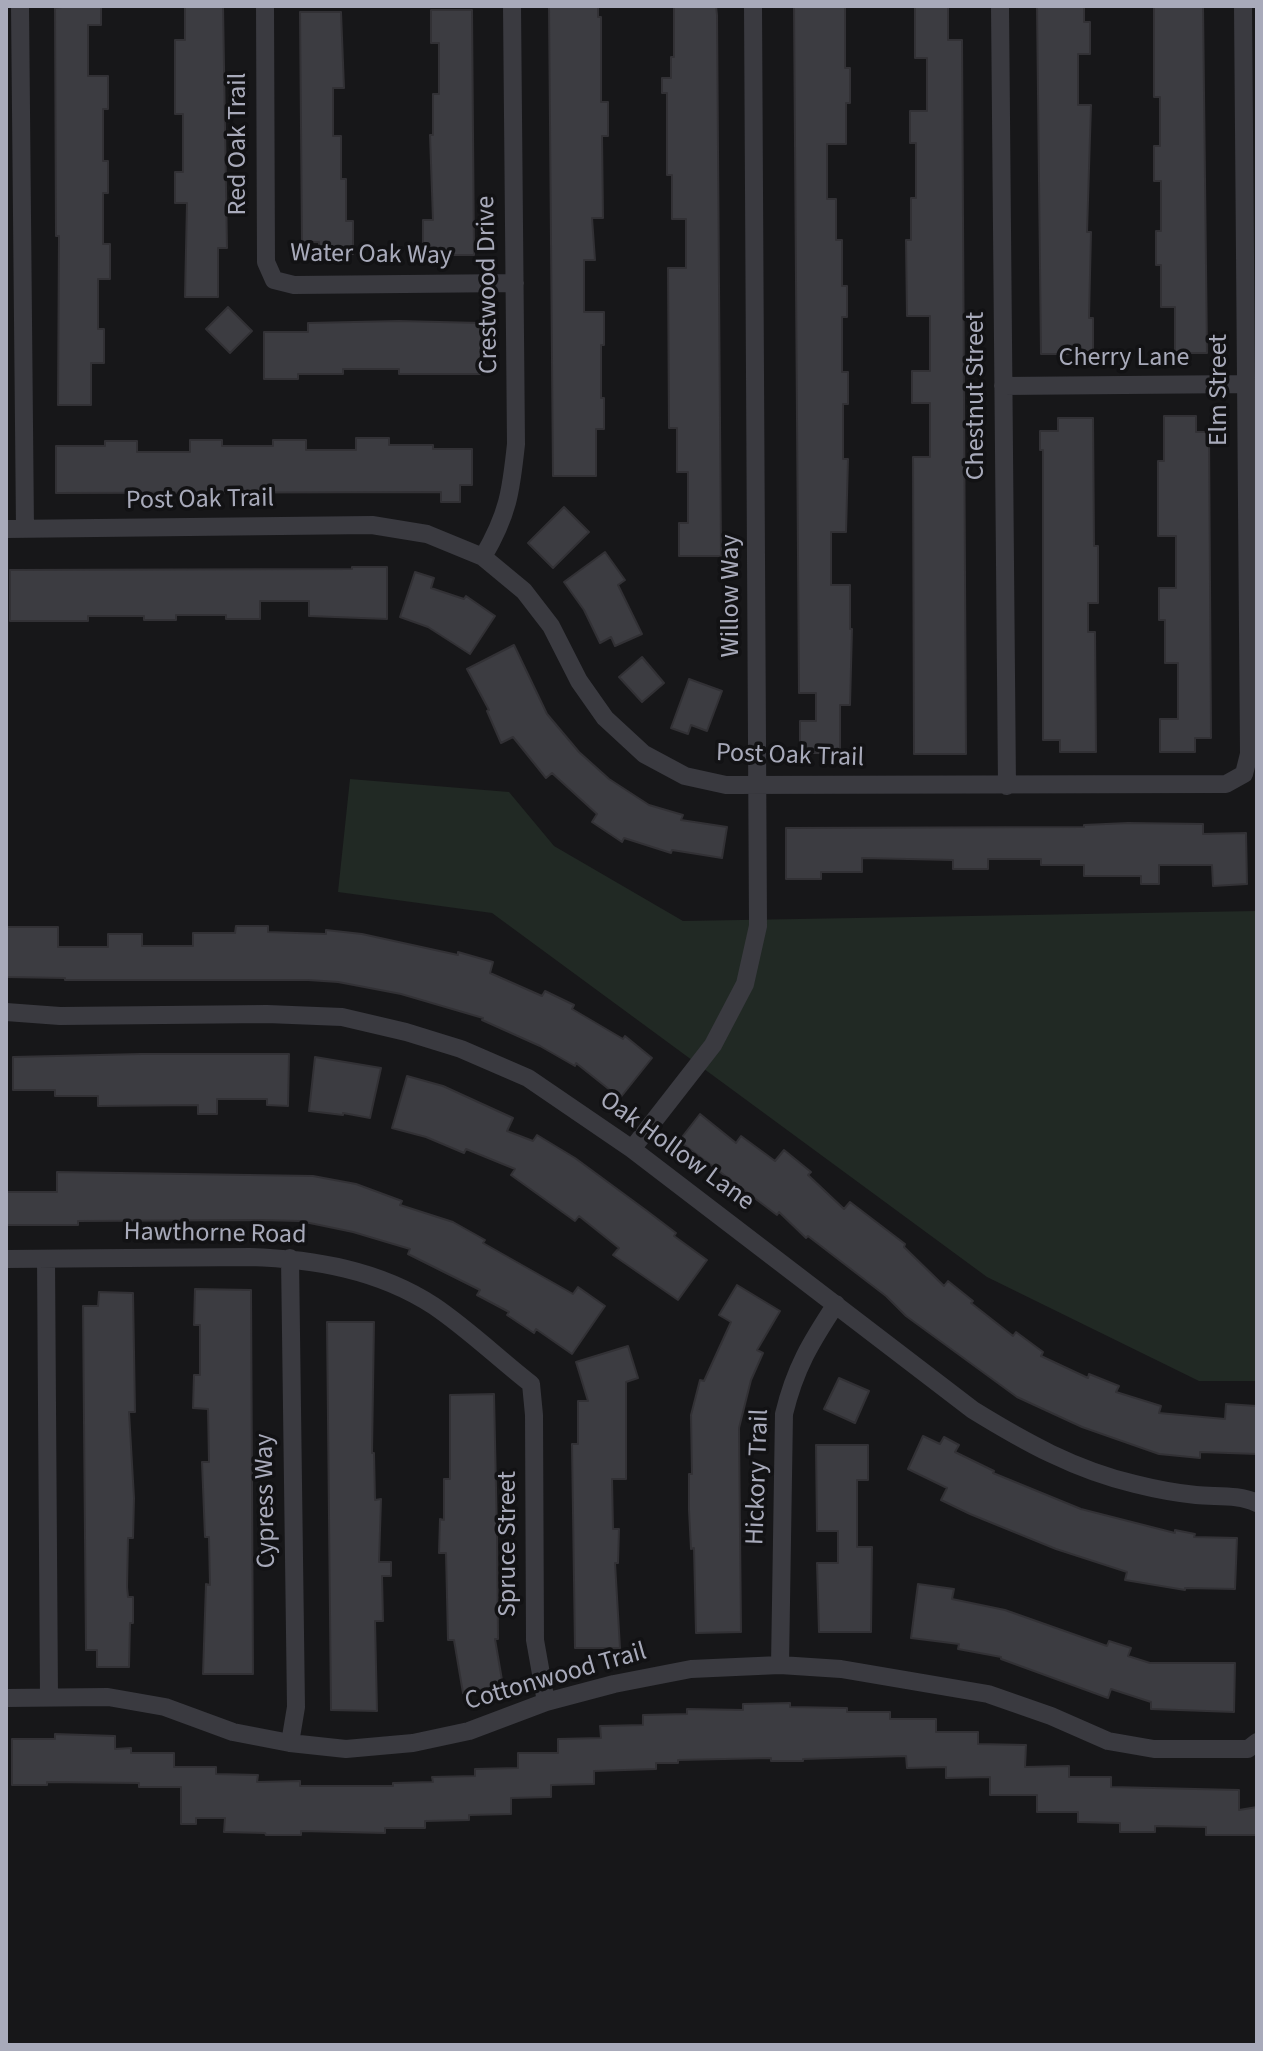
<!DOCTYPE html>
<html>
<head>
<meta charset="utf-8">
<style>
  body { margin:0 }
  #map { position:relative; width:1263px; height:2051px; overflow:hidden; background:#171719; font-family:"Source Sans 3",sans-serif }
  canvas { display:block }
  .frame { position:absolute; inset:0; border:8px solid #a8aaba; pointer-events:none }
</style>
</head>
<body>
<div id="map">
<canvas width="1263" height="2051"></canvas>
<div class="frame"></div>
</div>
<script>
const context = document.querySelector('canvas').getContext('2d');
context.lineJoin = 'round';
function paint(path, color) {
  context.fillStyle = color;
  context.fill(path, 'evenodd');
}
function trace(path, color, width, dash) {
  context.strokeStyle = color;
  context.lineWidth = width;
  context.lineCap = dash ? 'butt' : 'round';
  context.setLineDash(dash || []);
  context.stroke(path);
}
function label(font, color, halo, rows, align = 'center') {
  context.font = font + ' "Source Sans 3",sans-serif';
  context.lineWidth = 7;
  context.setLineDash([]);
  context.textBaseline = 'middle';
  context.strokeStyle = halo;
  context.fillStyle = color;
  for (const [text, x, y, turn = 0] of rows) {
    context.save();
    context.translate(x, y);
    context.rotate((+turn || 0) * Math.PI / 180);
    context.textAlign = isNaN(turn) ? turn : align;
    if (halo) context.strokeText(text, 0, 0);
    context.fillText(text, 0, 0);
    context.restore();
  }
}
paint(new Path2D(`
  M350 779 509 792 554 846 683 921 1257 911V1381H1199L987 1277 492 913 338 892Z`), '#212924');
const building = new Path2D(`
  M69 6H101V25H88V76H108V109H103V161H108V193H103V244H110V279H98V329H104V363H91V405H58L59 236H56L55 8Z
  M185 6H223L227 248H218V297H185L187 203H175V172H183V114H175V40H185Z
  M549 6H598V17H601V102H608V136H602L603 218H592L595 260H584V312H604V345H601V398H604V429H596V476H553Z
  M674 6H716L717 15 721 556H679V523H688V472H677V428H669L668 268H686V219H672V175H667V93H662V78H671V57H674Z
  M794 6H845V68H850V103H846V144H827V199H836V240H842V286H847V317H842V372H848V404H843V459H848L846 532H831V585H850V629H852L850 705H840V753H800V721H816V693H799Z
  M915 6H948V40H962L966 754H914L913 457H930V403H912V371H930V316H907L906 240H911V198H916V143H910V111H927V58H915Z
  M1037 6H1084V22H1090V54H1078V105H1091L1087 232H1091L1089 318H1093V354H1041Z
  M1154 6H1203L1207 353H1175V307H1161V265H1156V231H1161V181H1154V146H1160V97H1154Z
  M431 10H472L474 255H423V220H433L430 135H433V94H439V43H431Z
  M300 12H341L344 88H333V136H341V179H346V221H353V254H319V242H302Z
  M228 307 252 331 230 353 206 329Z
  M399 321 481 323V374H399V369H343V374H298V379H264V332H308V323Z
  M1164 416H1196V432H1209L1211 738H1195V752H1160V719H1178V663H1165V620H1159V588H1176V536H1158V461H1164Z
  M1058 418H1093L1094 546H1098V603H1088V632H1095L1096 752H1060V740H1043V450H1040V431H1058Z
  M356 438H389V445H433V449H472V485H460V502H441V492L56 493V446H105V441H137V452H190V440H222V446H273V440H306V450H356Z
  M564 507 589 532 553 568 528 543Z
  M605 552 625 580 618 585 642 634 615 646 611 637 600 643 584 610 564 582Z
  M352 567H387V619L309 616V601H260V619H226V615H176V620H144V616H88V621H10V570L352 569Z
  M415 572 434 578 431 588 464 599 466 596 495 616 470 654 428 627 400 617Z
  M514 645 547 714 579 752 609 779 649 805 683 815 681 820 727 827 722 858 672 850 671 853 624 838 622 842 592 822 597 814 552 773 546 778 513 737 501 743 487 711 489 710 467 669Z
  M642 657 664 683 642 702 619 677Z
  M689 679 722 691 707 731 691 725 688 734 671 728Z
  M1128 823 1203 824V834L1246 833 1247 884 1213 886 1212 865H1159V884H1141V876H1084V865H1041V859H988V869H953V860L862 858V872H821V879H786V828L1084 827V825Z
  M236 926H268V932L326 934V930L362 934 458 955V952L493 962 490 973 542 996 545 991 574 1005 572 1009 623 1039 625 1036 652 1058 620 1098 576 1063 575 1066 540 1046 482 1020 483 1018 401 994 338 982 308 980H65V978L6 977V927H58V947H108V934H142V946H193V933H235Z
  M141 1054H289L288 1106 267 1105V1099H217V1114H198V1105L98 1106V1096H55V1090H13V1057Z
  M315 1057 381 1068 370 1118 343 1113V1115L309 1111Z
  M407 1076 443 1086 513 1118 507 1131 533 1141 537 1135 575 1158 647 1211 676 1233 674 1236 707 1260 678 1300 613 1255 619 1248 579 1216 575 1221 511 1175 515 1169 466 1149 464 1153 426 1137 392 1128Z
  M700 1114 736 1143 741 1136 775 1161 784 1150 811 1172 808 1175 844 1209 850 1202 905 1244 904 1247 944 1286 948 1281 973 1301 971 1303 1013 1336 1016 1332 1043 1352 1041 1356 1088 1378 1089 1374 1119 1386 1116 1392 1161 1406 1159 1413 1225 1419 1226 1404 1257 1406V1454L1200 1452V1458L1159 1454 1082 1427 1017 1397 906 1316 886 1296 808 1236 806 1238 779 1212 777 1215 679 1141Z
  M57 1172 313 1176 356 1184 402 1201 400 1205 453 1222 485 1240 483 1243 573 1294 578 1287 605 1306 572 1354 536 1329 534 1333 507 1315 509 1312 477 1295 480 1290 408 1254 410 1249 353 1232 300 1221 259 1220 78 1221V1225H6V1192H57Z
  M737 1285 780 1311 757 1350 763 1353 751 1380 739 1428 741 1632 696 1633 694 1548 691 1549 689 1510V1474H692L691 1415 700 1380 704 1381 731 1322 719 1315Z
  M195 1289 251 1290 253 1674H203L206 1584 210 1585 209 1537H205L202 1462H209L208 1409 193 1408 194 1375H200V1325H194Z
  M99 1292 133 1293 135 1412H129L134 1498 133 1538H128L127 1587 128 1597H133V1623H130L129 1667H97V1650H86L83 1306H98Z
  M327 1322H374L372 1453H374L375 1500 381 1499 379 1562H391V1576H382L383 1621H375L377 1711 331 1710Z
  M628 1346 638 1378 626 1382V1479H612L613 1529H619L618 1563H615L620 1648H575L572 1444H578V1401H588L576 1362Z
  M839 1378 869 1391 855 1423 824 1409Z
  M494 1394 497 1535 498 1639H495L503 1686 463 1693 454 1640H448L446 1553H439L440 1519 444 1520V1479H450V1395Z
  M923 1436 940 1444 944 1437 959 1445 955 1452 994 1471 993 1473 1081 1509 1175 1533V1530L1195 1534 1194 1537 1237 1538 1235 1589 1185 1588V1590L1125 1580 1127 1572 1056 1549 970 1514 941 1500 947 1488 908 1469Z
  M816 1445H868V1480H857V1547H872L871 1632H819L817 1563H838V1531H817Z
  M918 1584 954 1589 952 1599 1005 1610 1107 1646 1109 1641 1131 1648 1128 1656 1150 1663H1235L1234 1712 1151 1709V1702L1111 1689 1108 1698 1001 1659V1657L958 1649 959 1644 911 1638Z
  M790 1703V1707L847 1708V1712H890V1719H936V1732H978V1744L1026 1745 1025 1767 1069 1766V1777H1111V1787L1239 1790V1810L1257 1807V1835H1206V1827L1155 1826V1832H1120V1823L1078 1822V1812H1037V1795H990V1777L946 1778V1767L907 1768 906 1756 803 1759V1761H771V1758L678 1760V1763H656V1769L594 1771V1784L551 1785V1797L511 1798V1814L469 1815V1820L425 1821V1828H385V1833L301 1831V1835H266L265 1833 224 1832 225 1818H196V1824H181V1787H139V1783L47 1782V1785H12V1739H55V1734L115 1736V1749L131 1748V1753H174V1767H216V1774L258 1775 257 1782 300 1781V1786H393V1783L433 1782 432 1777 475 1776V1769L518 1768V1753H558V1739L601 1738 600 1726 643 1725V1715L687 1714V1709L743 1710V1704Z`);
paint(building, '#3c3c41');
trace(building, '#323135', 2);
trace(new Path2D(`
  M20 6 25 529
  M265 6 266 262 274 280 294 285 515 283
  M1000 6 1007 786
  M1003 386 1246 384
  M6 529 372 525 427 534 483 557 524 591 551 626 579 681 605 718 644 754 685 776 726 785 1226 784 1244 774 1249 754 1243 6
  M483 557C508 514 511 492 516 444L512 6
  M6 1012 60 1016 267 1014 342 1017 406 1032 461 1049 528 1078 632 1149 973 1410C1025 1442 1075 1470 1135 1484 1155 1489 1176 1493 1196 1495 1217 1497 1238 1494 1257 1503
  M632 1149 713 1045 745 984 758 926 753 6
  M290 1258 296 1707 290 1743
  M6 1259 250 1257C314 1259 379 1270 434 1306 468 1329 499 1359 531 1384L534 1415 535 1640 546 1702
  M46 1259 49 1697
  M780 1665 784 1414C795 1368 811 1342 836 1304
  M6 1698 108 1697 165 1707 233 1732 290 1743 346 1749 413 1743 469 1731 546 1702 614 1684 691 1669 780 1665 841 1669 988 1694 1051 1716 1108 1741 1154 1749H1248L1257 1742`), '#3a3a40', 18);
label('26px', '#a8aaba', '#121214', [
  ["Red Oak Trail",239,144,-90],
  ["Water Oak Way",371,256,1],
  ["Crestwood Drive",489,285,-91],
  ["Cherry Lane",1124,359],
  ["Elm Street",1220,390,-90],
  ["Chestnut Street",977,396,-90],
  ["Post Oak Trail",200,501,-1],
  ["Willow Way",732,596,-90],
  ["Post Oak Trail",790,757,2],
  ["Oak Hollow Lane",676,1152,36],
  ["Hawthorne Road",215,1235,1],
  ["Hickory Trail",759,1477,-88],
  ["Cypress Way",267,1501,-91],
  ["Spruce Street",509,1544,-90],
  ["Cottonwood Trail",556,1678,-16]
]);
</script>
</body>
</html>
